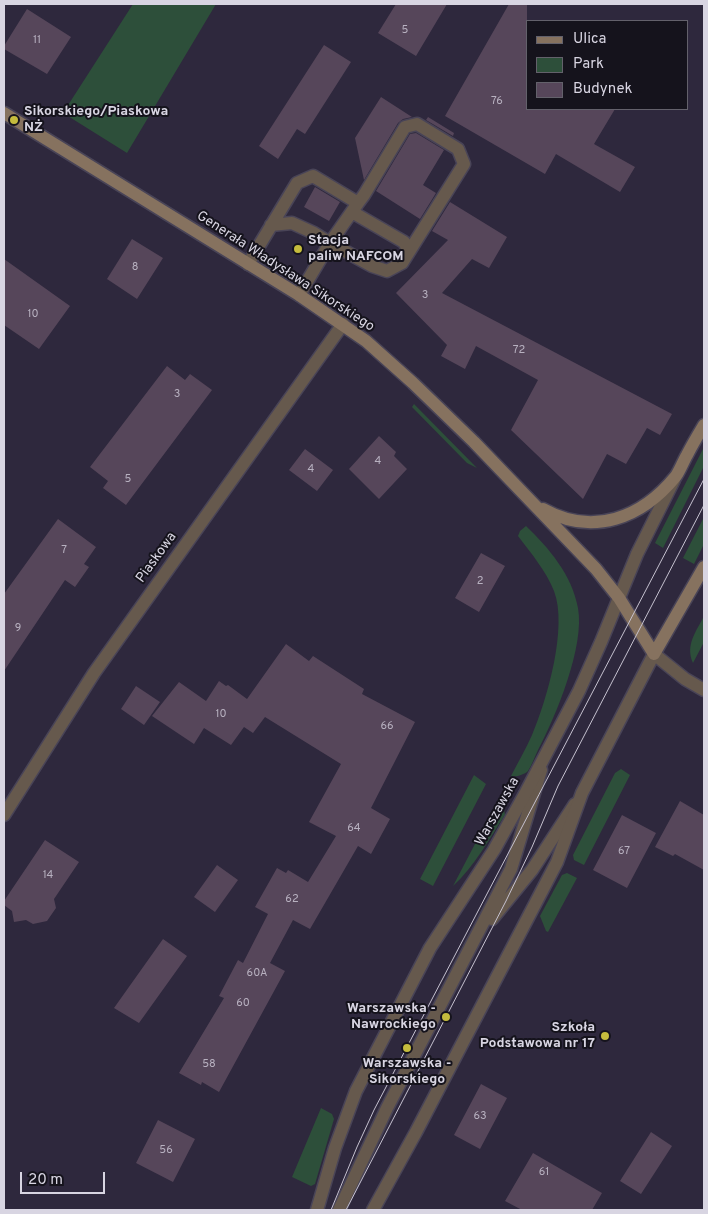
<!DOCTYPE html>
<html>
<head>
<meta charset="utf-8">
<style>
  body { margin:0 }
  #map { position:relative; width:708px; height:1214px; overflow:hidden; background:#2e283d; font-family:Overpass,sans-serif }
  canvas { display:block }
  .frame { position:absolute; inset:0; border:5px solid #d8d5e2; pointer-events:none }
  .legend { position:absolute; left:526px; top:20px; width:162px; height:90px; box-sizing:border-box; background:#15131c; border:1px solid #63616b; margin:0; padding:6px 9px; list-style:none; font-size:15px; color:#d8d5e2 }
  .legend li { display:flex; align-items:center; gap:10px; height:25px }
  .legend b { width:25px; border:1px solid #63616b }
  .scale { position:absolute; left:20px; top:1172px; width:85px; height:22px; box-sizing:border-box; border:2px solid #d8d5e2; border-top:0; padding-left:6px; font-size:15px; line-height:18px; white-space:nowrap; color:#d8d5e2; -webkit-text-stroke:4px #15131c; paint-order:stroke }
</style>
</head>
<body>
<div id="map">
<canvas width="708" height="1214"></canvas>
<div class="frame"></div>
<ul class="legend">
<li><b style="height:6px;background:#86725f"></b>Ulica</li>
<li><b style="height:14px;background:#2d4f3a"></b>Park</li>
<li><b style="height:14px;background:#56465a"></b>Budynek</li>
</ul>
<div class="scale">20 m</div>
</div>
<script>
const context = document.querySelector('canvas').getContext('2d');
context.lineJoin = 'round';
function paint(path, color) {
  context.fillStyle = color;
  context.fill(path, 'evenodd');
}
function trace(path, color, width, dash) {
  context.strokeStyle = color;
  context.lineWidth = width;
  context.lineCap = dash ? 'butt' : 'round';
  context.setLineDash(dash || []);
  context.stroke(path);
}
function label(font, color, halo, rows, align = 'center') {
  context.font = font + ' Overpass,sans-serif';
  context.lineWidth = 4;
  context.setLineDash([]);
  context.textBaseline = 'middle';
  context.strokeStyle = halo;
  context.fillStyle = color;
  for (const [text, x, y, turn = 0] of rows) {
    context.save();
    context.translate(x, y);
    context.rotate((+turn || 0) * Math.PI / 180);
    context.textAlign = isNaN(turn) ? turn : align;
    if (halo) context.strokeText(text, 0, 0);
    context.fillText(text, 0, 0);
    context.restore();
  }
}
paint(new Path2D(`
  M133 4H216L127 153 63 113Z
  M414 404 475 466 477 468 467 463 412 407Z
  M704 447V466L663 548 655 543Z
  M704 517V544L694 564 683 558Z
  M526 526C549 548 572 575 578 608 585 646 556 716 538 750 535 756 532 765 528 771 524 775 516 777 511 776 518 762 526 749 532 735 547 700 568 627 554 591 546 571 531 553 518 536L520 531Z
  M704 616V642L693 663C685 645 696 632 704 616Z
  M621 769 630 775 584 865 574 860 573 855 615 773Z
  M474 775 486 784 433 886 420 879Z
  M499 798 503 804 505 815C489 839 475 866 453 886Z
  M567 873 577 878 548 932 546 931 540 916 562 875Z
  M321 1108 332 1114 334 1119 315 1184 311 1186 292 1177Z`), '#2d4f3a');
paint(new Path2D(`
  M396 4H447L416 56 378 33Z
  M509 4H527V109H615L594 144 635 167 620 192 556 154 545 174 445 116Z
  M27 9 71 37 47 74 4 49V46Z
  M324 45 351 62 305 134 297 129 278 159 259 146Z
  M381 97 412 117 403 119 398 123 364 180 355 138Z
  M428 117 454 133 453 136 426 120Z
  M416 133 444 150 423 185 436 193 420 219 376 191 410 134Z
  M315 187 340 202 329 221 304 207Z
  M450 202 507 237 489 268 472 259 442 293 672 414 660 435 647 428 626 464 607 454 583 499 511 430 538 380 476 346 465 369 441 356 447 345 396 293 448 240 432 231Z
  M132 239 163 258 137 299 107 279Z
  M4 259 70 306 39 349 4 325Z
  M167 366 185 380 190 374 212 390 126 505 103 488 108 481 90 467Z
  M379 436 396 452 394 456 407 469 379 499 349 469Z
  M305 449 333 470 317 491 289 470Z
  M58 519 96 547 84 564 89 567 75 587 65 580 4 671V594Z
  M481 553 505 566 479 612 455 598Z
  M286 644 309 661 313 656 364 689 362 694 415 722 371 808 390 819 371 854 358 846 310 929 293 920 270 963 285 971 219 1092 202 1082 201 1085 179 1073 224 998 219 996 238 960 243 963 268 914 255 907 277 868 286 873 288 870 308 882 336 836 309 822 341 764 265 717 253 733 244 727 231 745 204 728 194 744 152 716 179 682 206 701 219 681 226 686 228 685 247 699Z
  M136 686 160 702 144 725 121 709Z
  M680 801 704 815V870L675 854 673 856 655 847Z
  M622 815 656 833 627 888 593 870Z
  M45 840 79 862 54 899 56 908 47 921 33 924 26 920 14 922 12 911 4 905V901Z
  M217 865 238 880 215 912 194 897Z
  M163 939 187 956 139 1023 114 1008Z
  M481 1084 507 1098 480 1149 454 1135Z
  M158 1120 195 1139 173 1182 136 1163Z
  M651 1132 672 1146 641 1194 620 1181Z
  M533 1153 602 1193 592 1210H522L505 1201Z`), '#56465a');
const service = new Path2D(`
  M352 212 404 242 409 251
  M248 264 297 183 313 176 358 203 364 195 405 127 417 124 458 149 464 164 402 263 387 271 372 266 330 243 314 233 292 223 271 225
  M299 295 330 243 358 203
  M492 919 532 870 575 804
  M339 1210 387 1108 511 869 541 770`);
const minor = new Path2D(`
  M4 815 94 673 343 324`);
const tertiary = new Path2D(`
  M317 1210 335 1148 356 1091 430 948 494 850 525 794 579 691 601 642 637 554 674 480
  M373 1210 416 1132 557 862 582 793 654 654 685 679 704 690`);
const secondary = new Path2D(`
  M4 113 299 295 366 341 413 383 474 442 596 569 619 598 654 654 704 567
  M543 509C593 537 642 518 676 476 680 470 683 462 687 455 692 445 698 435 704 425`);
trace(service, '#494457', 15);
trace(minor, '#494457', 15);
trace(tertiary, '#494457', 15);
trace(secondary, '#494457', 15);
trace(service, '#66594d', 12);
trace(minor, '#66594d', 12);
trace(tertiary, '#66594d', 12);
trace(secondary, '#86725f', 12);
trace(new Path2D(`
  M331 1210 357 1147 374 1110 704 479
  M346 1210 506 901 532 847 558 786 704 505`), '#c6c2d0', 1);
for (const [x, y, r, color] of [
  [14,120,5,"#c5bc3d"],
  [298,249,5,"#c5bc3d"],
  [446,1017,5,"#c5bc3d"],
  [605,1036,5,"#c5bc3d"],
  [407,1048,5,"#c5bc3d"]
]) {
  const dot = new Path2D();
  dot.arc(x, y, r, 0, 2 * Math.PI);
  context.fillStyle = color;
  context.fill(dot);
  trace(dot, '#15131c', 2);
}
label('11px', '#b8b1c0', null, [
  ["5",405,31],
  ["11",37,41],
  ["76",497,102],
  ["8",135,268],
  ["3",425,296],
  ["10",33,315],
  ["72",519,351],
  ["3",177,395],
  ["4",378,462],
  ["4",311,470],
  ["5",128,480],
  ["7",64,551],
  ["2",480,582],
  ["9",18,629],
  ["10",221,715],
  ["66",387,727],
  ["64",354,829],
  ["67",624,852],
  ["14",48,876],
  ["62",292,900],
  ["60A",257,974],
  ["60",243,1004],
  ["58",209,1065],
  ["63",480,1117],
  ["56",166,1151],
  ["61",544,1173]
]);
label('bold 14px', '#d8d5e2', '#15131c', [
  ["Sikorskiego/Piaskowa",24,112],
  ["NŻ",24,128],
  ["Stacja",308,241],
  ["paliw NAFCOM",308,257],
  ["Warszawska -",436,1009,"right"],
  ["Nawrockiego",436,1025,"right"],
  ["Szkoła",595,1028,"right"],
  ["Podstawowa nr 17",595,1044,"right"],
  ["Warszawska -",407,1064,"center"],
  ["Sikorskiego",407,1080,"center"]
], 'left');
label('14px', '#d8d5e2', '#15131c', [
  ["Generała Władysława Sikorskiego",285,272,33],
  ["Piaskowa",157,558,-54],
  ["Warszawska",498,812,-61]
]);
</script>
</body>
</html>
